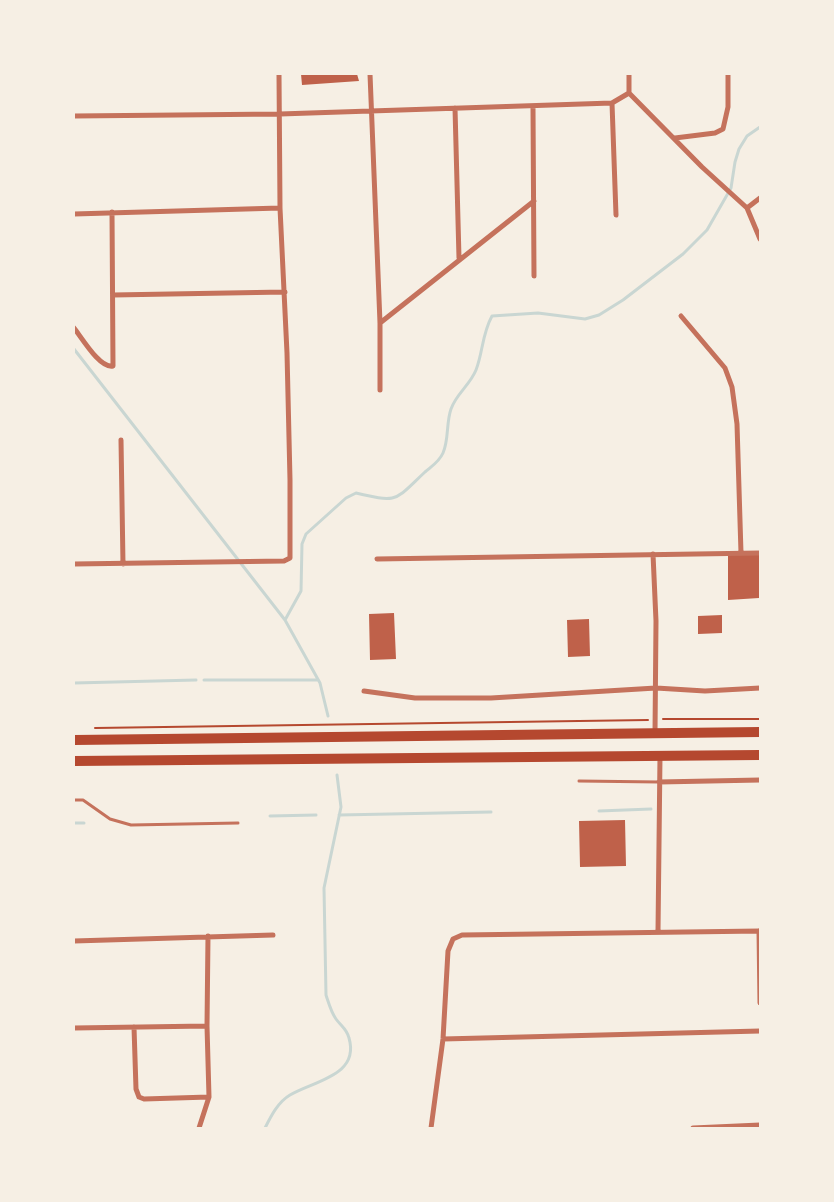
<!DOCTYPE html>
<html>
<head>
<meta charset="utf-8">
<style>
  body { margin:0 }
  #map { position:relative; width:834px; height:1202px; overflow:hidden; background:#f6efe4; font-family:"Noto Serif",serif }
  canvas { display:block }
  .frame { position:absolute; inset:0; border:75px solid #f6efe4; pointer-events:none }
</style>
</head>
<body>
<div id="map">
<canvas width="834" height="1202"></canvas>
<div class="frame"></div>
</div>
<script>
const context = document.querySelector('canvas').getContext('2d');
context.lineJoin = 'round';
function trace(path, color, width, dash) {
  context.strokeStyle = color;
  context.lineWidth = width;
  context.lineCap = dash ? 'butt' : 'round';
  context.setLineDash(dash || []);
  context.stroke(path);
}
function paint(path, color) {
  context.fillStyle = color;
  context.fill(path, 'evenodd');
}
trace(new Path2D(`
  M74 349 285 620 320 683 328 716
  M285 620 301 591 302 544 306 534 346 498 356 493C399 503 394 501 425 472 432 466 439 462 443 453 449 440 446 423 451 409 456 394 470 385 476 370 483 352 482 334 492 316L538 313 585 319 599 315 623 300 683 254 707 230 731 188 735 162 739 149 747 136 760 127
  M204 680H318
  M74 683 196 680
  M599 811 651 809
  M339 815 491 812
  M270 816 316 815
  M74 823H84
  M265 1128C271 1116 278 1102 290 1095 313 1081 360 1076 349 1038 347 1029 341 1026 336 1019 331 1012 329 1004 326 995L324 888 341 807 337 775`), '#c9d6d2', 3);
paint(new Path2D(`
  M301 74H357L359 81 302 85Z
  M728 555H759V598L728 600Z
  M394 613 396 659 370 660 369 614Z
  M722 615V633L698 634V616Z
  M589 619 590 656 568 657 567 620Z
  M625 820 626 866 580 867 579 821Z`), '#bf614a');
trace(new Path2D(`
  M663 719H760
  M95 728 648 720`), '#b5482f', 2);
trace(new Path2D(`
  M579 781 659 782
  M74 800H83L110 819 131 825 238 823`), '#c5725c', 3);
trace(new Path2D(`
  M370 74 380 323V390
  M629 93 702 167 747 208 760 239
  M629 93V74
  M612 103 616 215
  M533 107 534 276
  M455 108 459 258
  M74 116 280 114 612 103 629 93
  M675 138 715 133 723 129 728 107V74
  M747 208 760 198
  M74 214 280 208
  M113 295 285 292
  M681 316 725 368 732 387 737 424 741 553
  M380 323 534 201
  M74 328C82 338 100 369 113 366L112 212
  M121 440 123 564
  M653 554 656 621 655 733
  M377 559 760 553
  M74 564 284 561 290 558V480L287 353 280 208 279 74
  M364 691 415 698H491L656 688 705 691 760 688
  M659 782 760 780
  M658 931 660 756
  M759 931 760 1003
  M74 941 273 935
  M134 1027 136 1089 139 1097 144 1099 209 1097
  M74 1028 207 1026
  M443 1039 760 1031
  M199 1128 209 1097 207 1026 208 936
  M431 1128 443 1039 448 951 453 939 462 935 760 931
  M693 1128 760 1125`), '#c5725c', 5);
trace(new Path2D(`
  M74 740 760 732
  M74 761 760 755`), '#b5482f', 10);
</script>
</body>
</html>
